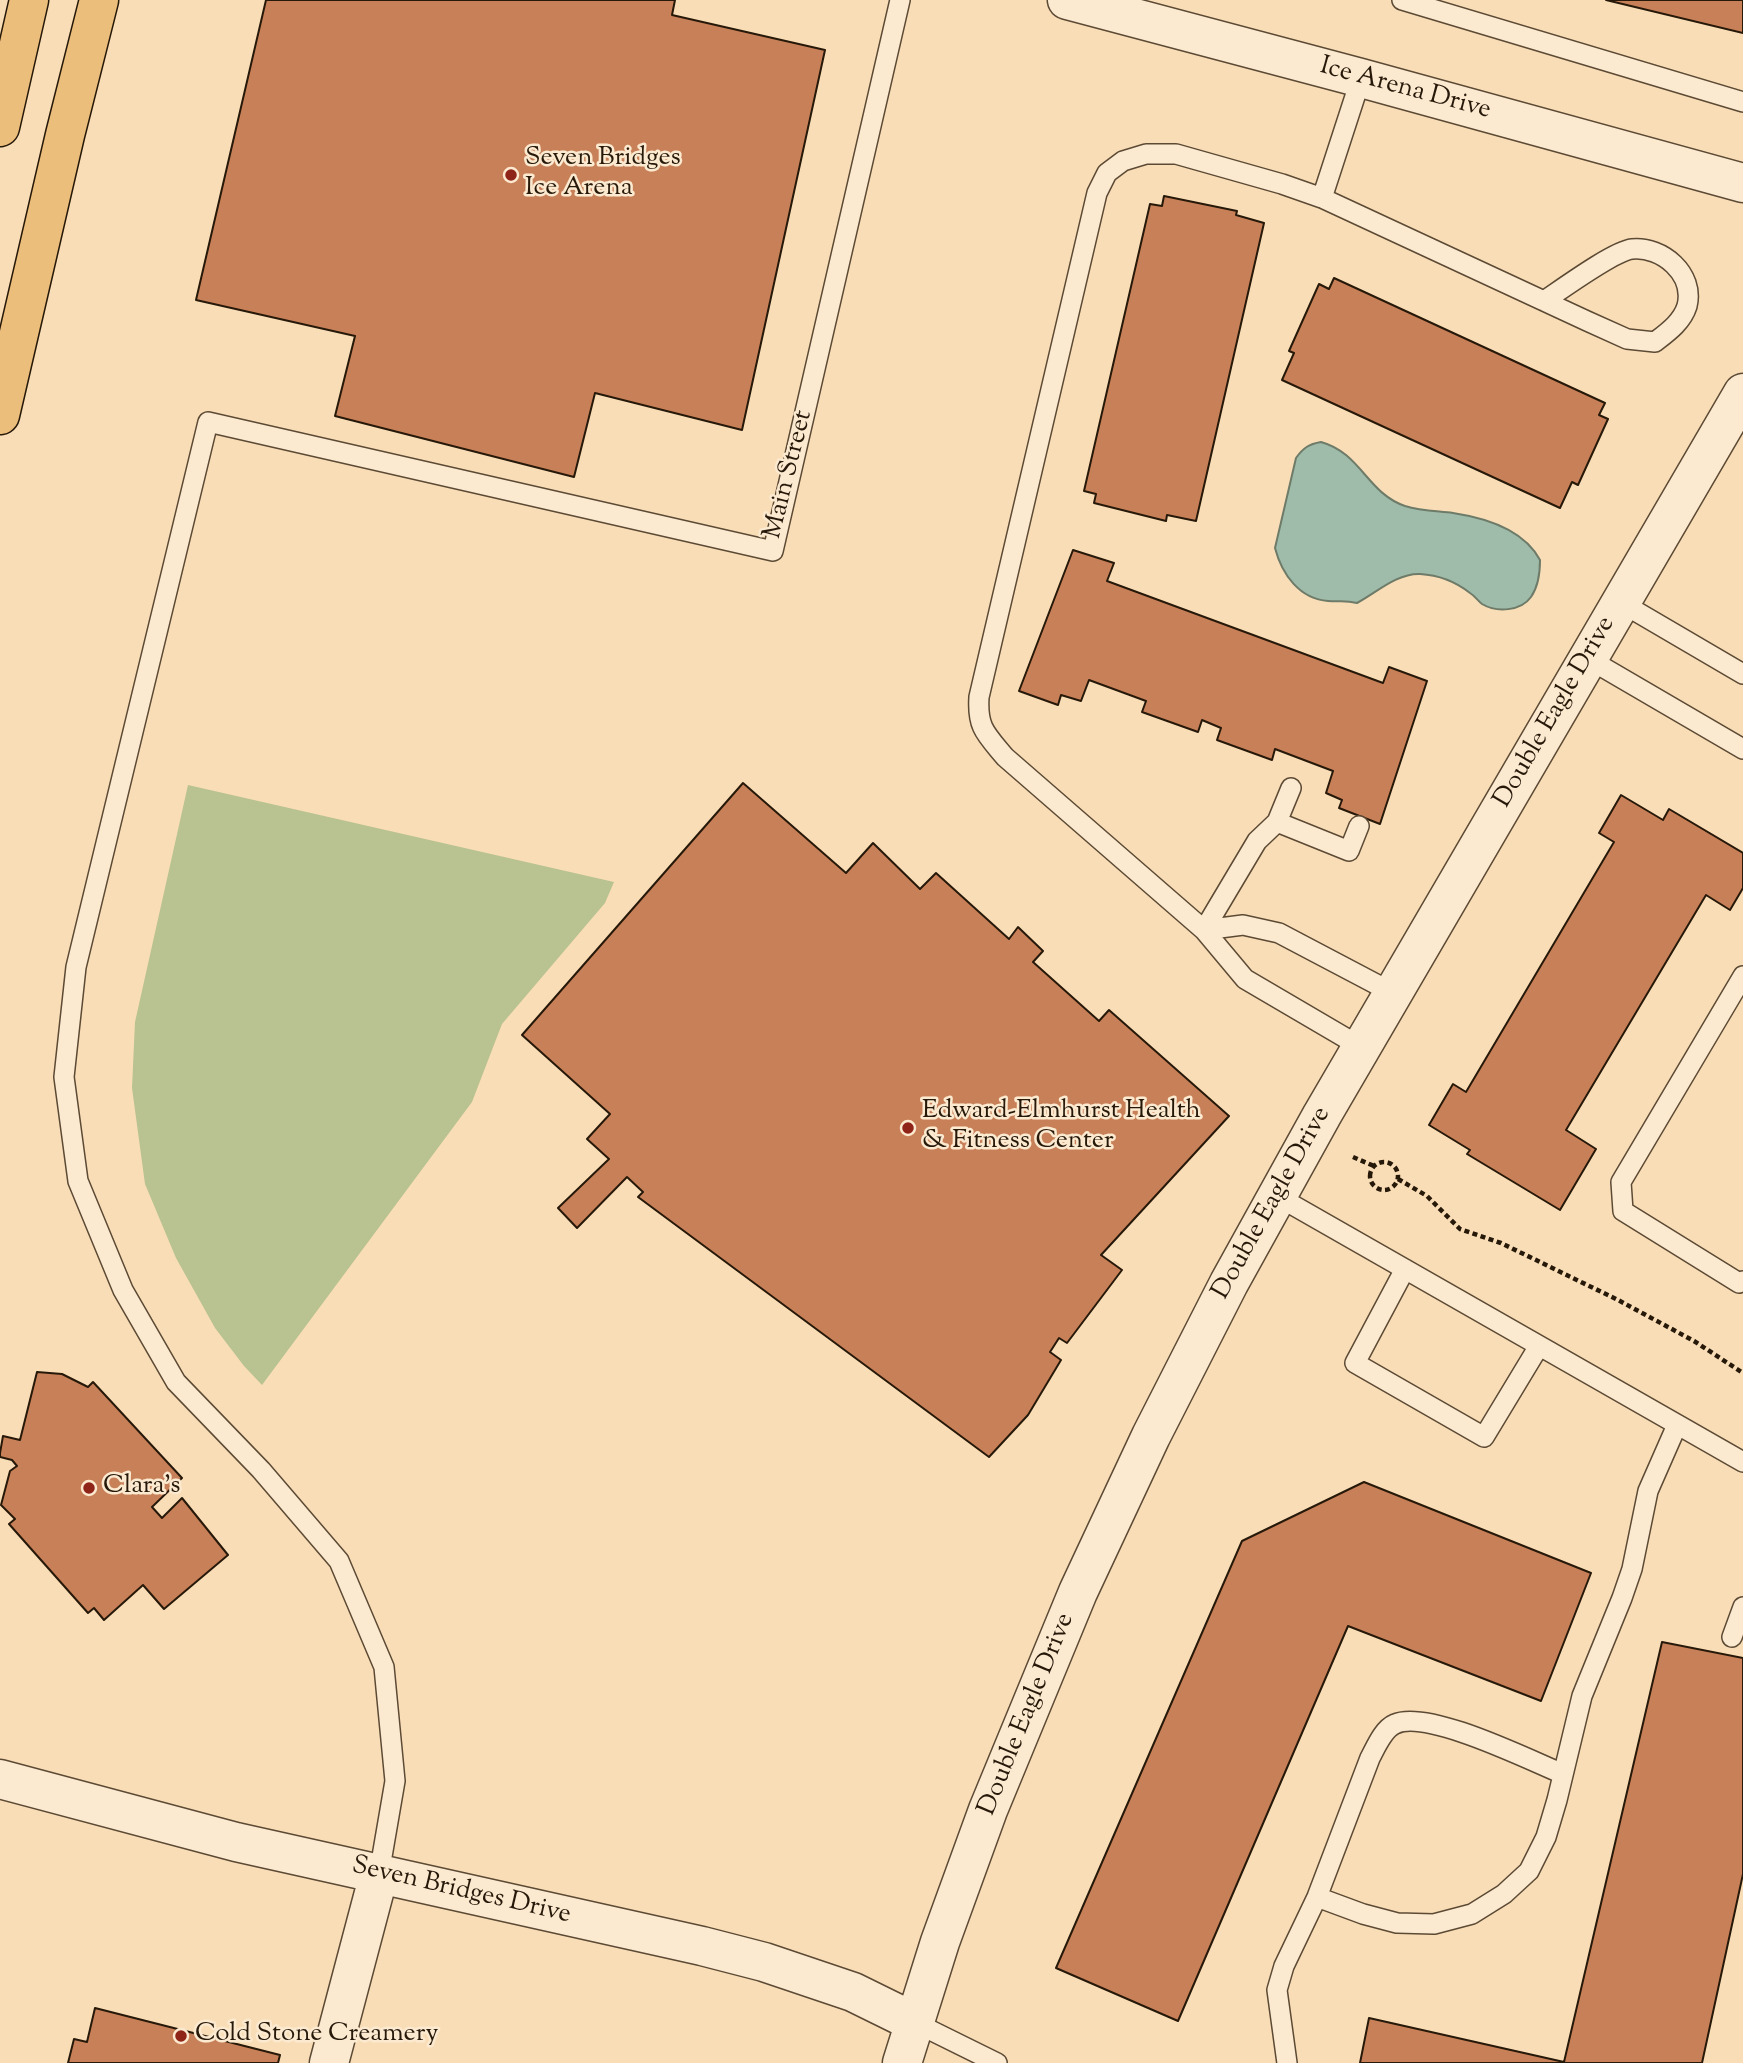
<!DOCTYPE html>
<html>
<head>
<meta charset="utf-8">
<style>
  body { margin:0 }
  canvas { display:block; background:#f9ddb6 }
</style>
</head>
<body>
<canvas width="1743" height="2063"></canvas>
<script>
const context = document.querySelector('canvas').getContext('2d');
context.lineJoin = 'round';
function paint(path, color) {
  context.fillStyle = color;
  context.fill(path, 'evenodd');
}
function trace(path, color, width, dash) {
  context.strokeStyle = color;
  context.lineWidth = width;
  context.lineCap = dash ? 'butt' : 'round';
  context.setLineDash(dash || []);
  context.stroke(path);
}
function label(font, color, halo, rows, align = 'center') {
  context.font = font + ' "Sorts Mill Goudy",serif';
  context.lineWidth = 5;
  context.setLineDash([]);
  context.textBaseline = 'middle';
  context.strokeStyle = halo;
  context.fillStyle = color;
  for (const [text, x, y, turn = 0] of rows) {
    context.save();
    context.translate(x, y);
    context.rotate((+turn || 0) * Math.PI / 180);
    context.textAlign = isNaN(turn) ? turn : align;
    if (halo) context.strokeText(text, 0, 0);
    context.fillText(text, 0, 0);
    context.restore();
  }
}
paint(new Path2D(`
  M188 785 614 882 605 903 502 1024 472 1102 262 1385 244 1366 215 1328 176 1258 145 1184 132 1088 135 1022Z`), '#b9c291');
const water = new Path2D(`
  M1321 442C1361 453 1367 493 1405 506 1421 511 1437 511 1453 513 1486 518 1524 530 1540 560 1540 571 1538 587 1531 597 1521 611 1497 613 1482 604 1478 601 1475 596 1470 593 1456 582 1438 575 1420 574 1397 573 1376 593 1357 603 1345 600 1340 602 1328 601 1300 599 1282 575 1275 548L1296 458C1303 448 1309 444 1321 442Z`);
paint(water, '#9ebca9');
trace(water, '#6e7b69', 2);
const building = new Path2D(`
  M266 0H675L672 15 825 50 742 430 595 393 574 477 335 416 355 336 196 300Z
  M1606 0H1743V33Z
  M1164 196 1237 211 1236 215 1264 223 1196 521 1167 515 1166 521 1094 503 1096 494 1084 491 1150 204 1162 206Z
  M1334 278 1605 403 1599 415 1608 419 1578 485 1572 482 1560 508 1282 380 1294 353 1289 351 1319 284 1329 289Z
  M1073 550 1114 563 1107 581 1383 683 1389 667 1427 681 1380 824 1339 808 1342 800 1326 793 1333 771 1275 749 1272 760 1217 740 1221 728 1202 720 1198 732 1142 712 1146 701 1089 680 1081 701 1061 695 1058 705 1019 691Z
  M743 783 846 873 873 843 920 889 936 873 1009 939 1018 927 1043 951 1033 962 1099 1021 1109 1010 1229 1116 1101 1255 1122 1270 1067 1343 1059 1338 1050 1352 1061 1360 1028 1415 989 1457 638 1197 643 1192 627 1177 577 1228 558 1208 609 1159 587 1139 610 1114 522 1035Z
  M1621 795 1663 820 1669 809 1743 853V888L1730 910 1706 895 1566 1130 1596 1149 1560 1210 1467 1154 1470 1150 1429 1125 1453 1084 1466 1092 1614 842 1599 833Z
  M37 1372 62 1374 88 1387 93 1382 182 1478 152 1507 162 1518 182 1498 228 1555 164 1609 143 1585 104 1620 94 1608 88 1613 9 1524 15 1519 1 1505 10 1471 17 1466 12 1460 0 1457V1453L3 1436 20 1440Z
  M1364 1482 1591 1573 1541 1701 1348 1626 1178 2021 1056 1968 1242 1541Z
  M1662 1642 1743 1658V1874L1702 2063H1360L1369 2018 1564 2062Z
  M95 2008 280 2055 278 2063H68L74 2039 87 2042Z`);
paint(building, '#c88058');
trace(building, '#27190a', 2);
const lane = new Path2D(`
  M1402 0 1743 102
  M1322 198 1361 78
  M1620 602 1743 674
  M1587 658 1743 749
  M1277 822 1349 851 1359 826
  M1204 930 1243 925 1279 933 1393 993
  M1204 930 1257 841 1277 822 1291 788
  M1743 976 1621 1182 1623 1211 1739 1283 1743 1281
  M1361 1047 1245 979 1204 930 1005 757C986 734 977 728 979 697L1097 193 1107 173 1123 161 1146 154H1176L1282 184 1322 198 1587 321 1627 339 1655 342C1668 332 1682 322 1687 306 1695 274 1662 246 1632 249 1614 251 1562 289 1544 301
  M1277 1196 1743 1462
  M1405 1269 1355 1363 1484 1437 1539 1346
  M1732 1637 1743 1607
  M379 1874 395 1781 384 1667 339 1561 261 1470 176 1382 123 1290 78 1181 64 1077 76 967 208 422 773 551 900 0
  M1317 1897 1363 1914 1397 1923 1434 1924 1472 1914 1504 1894 1529 1871 1546 1837 1557 1800 1582 1696 1622 1598 1632 1569 1648 1491 1677 1425
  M916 2023 997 2063
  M1287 2063 1277 1990 1284 1966 1317 1897 1370 1758C1376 1747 1383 1729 1395 1724 1427 1709 1529 1760 1563 1774`);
const street = new Path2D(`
  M1067 0 1361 78 1743 183
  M0 1779 236 1842 702 1946 764 1962 853 1992 916 2023
  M329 2063 379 1874
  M902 2063 940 1942 988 1810 1078 1592 1151 1436 1229 1283 1322 1115 1743 393`);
const primary = new Path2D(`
  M0 127 29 0
  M0 415 65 135 99 0`);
trace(lane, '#5c4a35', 22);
trace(street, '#5c4a35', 41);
trace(primary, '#27190a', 41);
trace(new Path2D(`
  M1353 1157 1374 1166
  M1370 1176a14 14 0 1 1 28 0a14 14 0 1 1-28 0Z
  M1398 1179 1427 1196 1460 1229 1501 1243 1618 1300 1694 1341 1743 1373`), '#27190a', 4.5, [5, 3.5]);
trace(lane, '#fbe9d0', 19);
trace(street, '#fbe9d0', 38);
trace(primary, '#ecbe7b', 38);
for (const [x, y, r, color] of [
  [511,175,7,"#8f2418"],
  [908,1128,7,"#8f2418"],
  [89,1488,7,"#8f2418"],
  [181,2036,7,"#8f2418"]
]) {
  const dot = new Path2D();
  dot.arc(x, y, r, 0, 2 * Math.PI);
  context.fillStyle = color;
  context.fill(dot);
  trace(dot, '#fbe9d0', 2.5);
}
label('26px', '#27190a', '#fbe9d0', [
  ["Ice Arena Drive",1405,90,15],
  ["Main Street",790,475,-76],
  ["Double Eagle Drive",1556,713,-60],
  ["Double Eagle Drive",1273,1204,-61],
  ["Double Eagle Drive",1028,1715,-68],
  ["Seven Bridges Drive",461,1892,13]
]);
label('26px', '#27190a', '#fbe9d0', [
  ["Seven Bridges",525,160],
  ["Ice Arena",525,190],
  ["Edward-Elmhurst Health",922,1113],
  ["& Fitness Center",922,1143],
  ["Clara's",103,1488],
  ["Cold Stone Creamery",195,2036]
], 'left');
</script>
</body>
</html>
